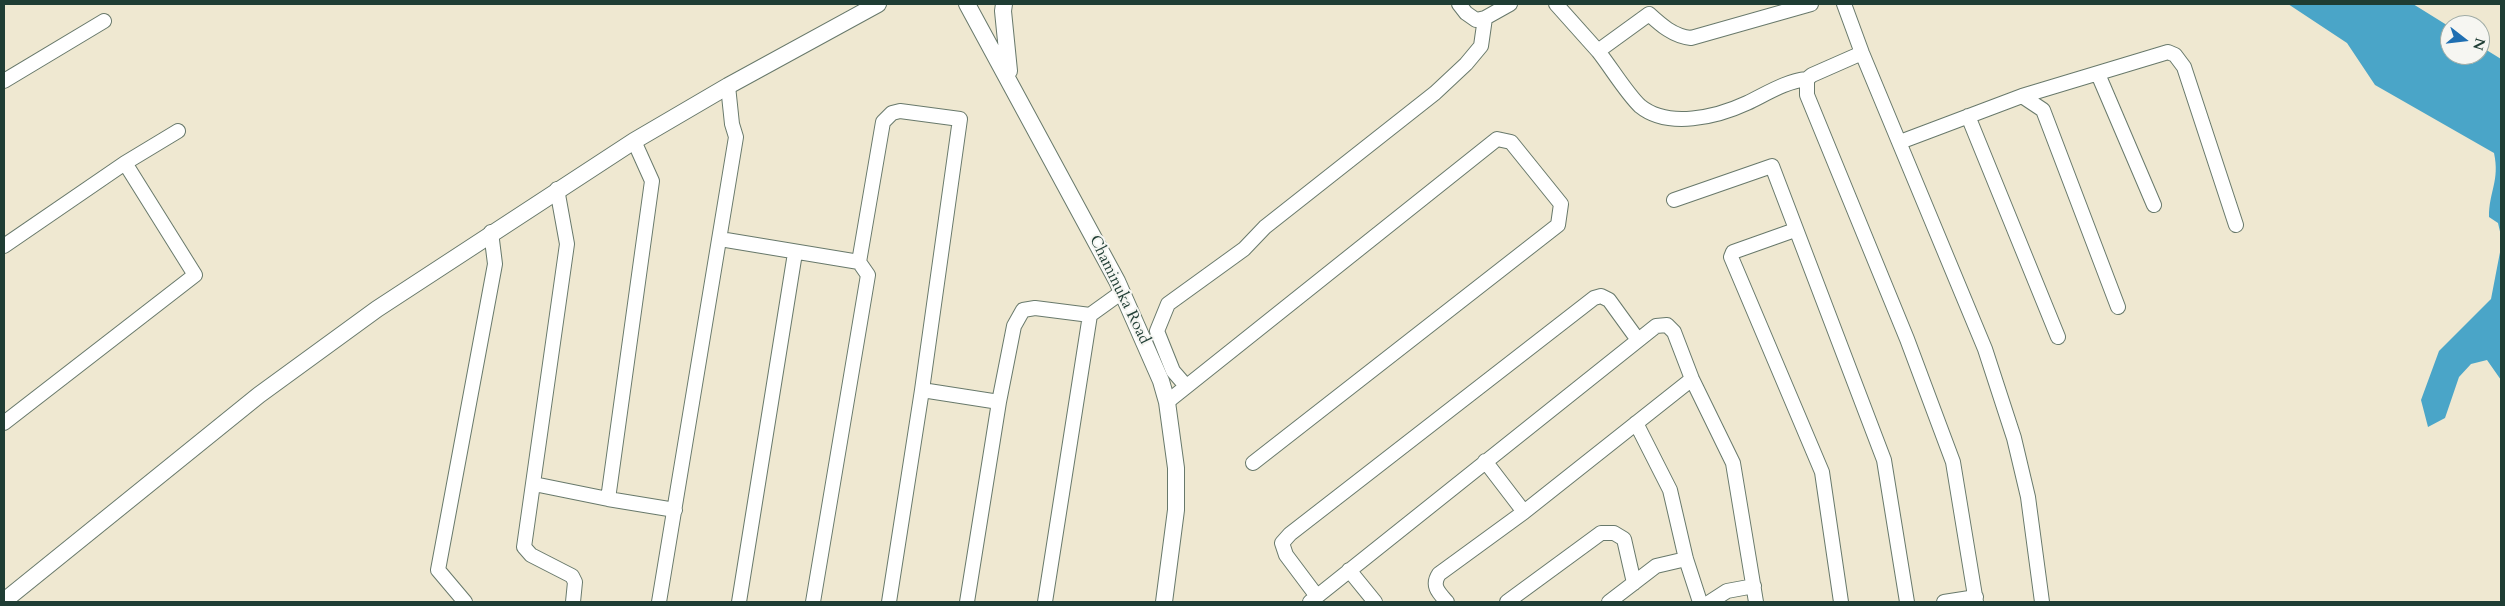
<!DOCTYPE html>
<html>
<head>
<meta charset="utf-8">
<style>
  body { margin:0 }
  #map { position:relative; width:2505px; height:606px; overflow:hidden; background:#efe8d1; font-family:Cardo,serif }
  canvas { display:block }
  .frame { position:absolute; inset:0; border:5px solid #1f3d34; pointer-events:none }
  .north { position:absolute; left:2440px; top:15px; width:50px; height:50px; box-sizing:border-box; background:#f6f6f2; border:1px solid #a0aca6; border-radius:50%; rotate:106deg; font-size:14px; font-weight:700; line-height:20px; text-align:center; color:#1f3d34 }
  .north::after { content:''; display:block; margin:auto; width:18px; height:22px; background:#1f6fb2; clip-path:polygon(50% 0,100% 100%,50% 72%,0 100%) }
</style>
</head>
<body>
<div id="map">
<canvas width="2505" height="606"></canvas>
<div class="frame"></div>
<div class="north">N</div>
</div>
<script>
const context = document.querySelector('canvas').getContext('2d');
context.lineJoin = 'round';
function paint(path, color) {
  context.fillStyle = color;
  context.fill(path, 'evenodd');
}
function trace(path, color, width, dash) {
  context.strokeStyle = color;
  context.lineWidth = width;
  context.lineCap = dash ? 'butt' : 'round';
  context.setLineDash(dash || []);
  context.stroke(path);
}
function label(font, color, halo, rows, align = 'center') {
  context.font = font + ' Cardo,serif';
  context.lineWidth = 4;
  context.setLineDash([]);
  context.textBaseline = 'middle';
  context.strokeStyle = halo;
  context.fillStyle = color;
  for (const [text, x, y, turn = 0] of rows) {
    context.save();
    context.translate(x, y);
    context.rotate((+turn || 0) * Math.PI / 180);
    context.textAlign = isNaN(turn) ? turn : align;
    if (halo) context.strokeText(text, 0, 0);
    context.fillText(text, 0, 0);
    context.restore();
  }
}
paint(new Path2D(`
  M2288 4H2413L2450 27V55H2480V46L2501 59V236L2498 223 2489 217C2489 191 2500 181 2494 153L2375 85 2347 43Z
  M2501 247V380L2487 360 2471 364 2459 377 2445 418 2428 427 2421 400 2439 351 2491 299Z`), '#4aa5c8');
const minor = new Path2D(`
  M1459 4 1466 13 1476 20 1485 18 1510 4
  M1556 4 1598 51 1649 14C1661 25 1673 36 1691 38L1811 4
  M1844 4 1862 53 1985 349 2014 438 2028 497 2042 602
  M1598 51C1610 66 1627 94 1640 106 1668 129 1717 117 1747 103 1766 94 1786 81 1807 79
  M1862 53 1812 75 1807 79V95L1907 339 1953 462 1976 602
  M2098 74 2154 205
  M4 81 104 21
  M2022 96 2043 110 2118 307
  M1968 116 2058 337
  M1900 142 2022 96 2168 52 2175 55 2184 67 2236 225
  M557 189 567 244 524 547 531 555 572 576 575 582 573 602
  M1674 200 1772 166 1884 460 1907 602
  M1795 230 1733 252 1731 257 1822 472 1841 602
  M720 239 859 262 868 275 813 602
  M4 246 125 163 178 131
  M859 262 883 122 892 113 900 111 960 119 922 390 889 602
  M1186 386 1173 371 1157 331 1168 304 1244 249 1265 227 1435 93 1466 64 1481 46 1485 18
  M922 390 999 402
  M1167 402 1497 139 1511 142 1561 204 1558 225 1253 463
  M4 423 195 275 125 163
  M1636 423 1670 490 1686 559 1700 602
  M1485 461 1524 512
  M534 484 608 499 675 510
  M608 499 652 181 634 141
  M1349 570 1375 602
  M1316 595 1286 555 1282 543 1290 534 1594 298 1601 296 1609 300 1638 340
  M465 602 438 570 495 264 491 232
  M659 602 736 137 732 124 728 86
  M739 602 795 253
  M967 602 999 402 1014 326 1023 310 1035 308 1090 315 1122 292
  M1045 602 1090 315
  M1310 602 1656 326 1667 325 1674 332 1692 379 1733 463 1756 602
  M1447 602C1439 593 1431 586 1439 574L1524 512 1692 379
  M1507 602 1601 533H1614L1624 539 1634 583
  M1609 602 1656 566 1686 559
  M1710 602 1727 591 1754 586
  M1944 602 1976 597`);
const major = new Path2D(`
  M967 4 1117 281 1161 381 1167 402 1176 468V510L1164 602
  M1004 4 1003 11 1009 71
  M4 601 259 395 377 309 634 141 728 86 878 4`);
trace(minor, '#68796b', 16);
trace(major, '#68796b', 18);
trace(minor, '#fff', 14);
trace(major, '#fff', 16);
label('16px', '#1f3d34', '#f6f6f2', [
  ["Chaminuka Road",1119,290,64]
]);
</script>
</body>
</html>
